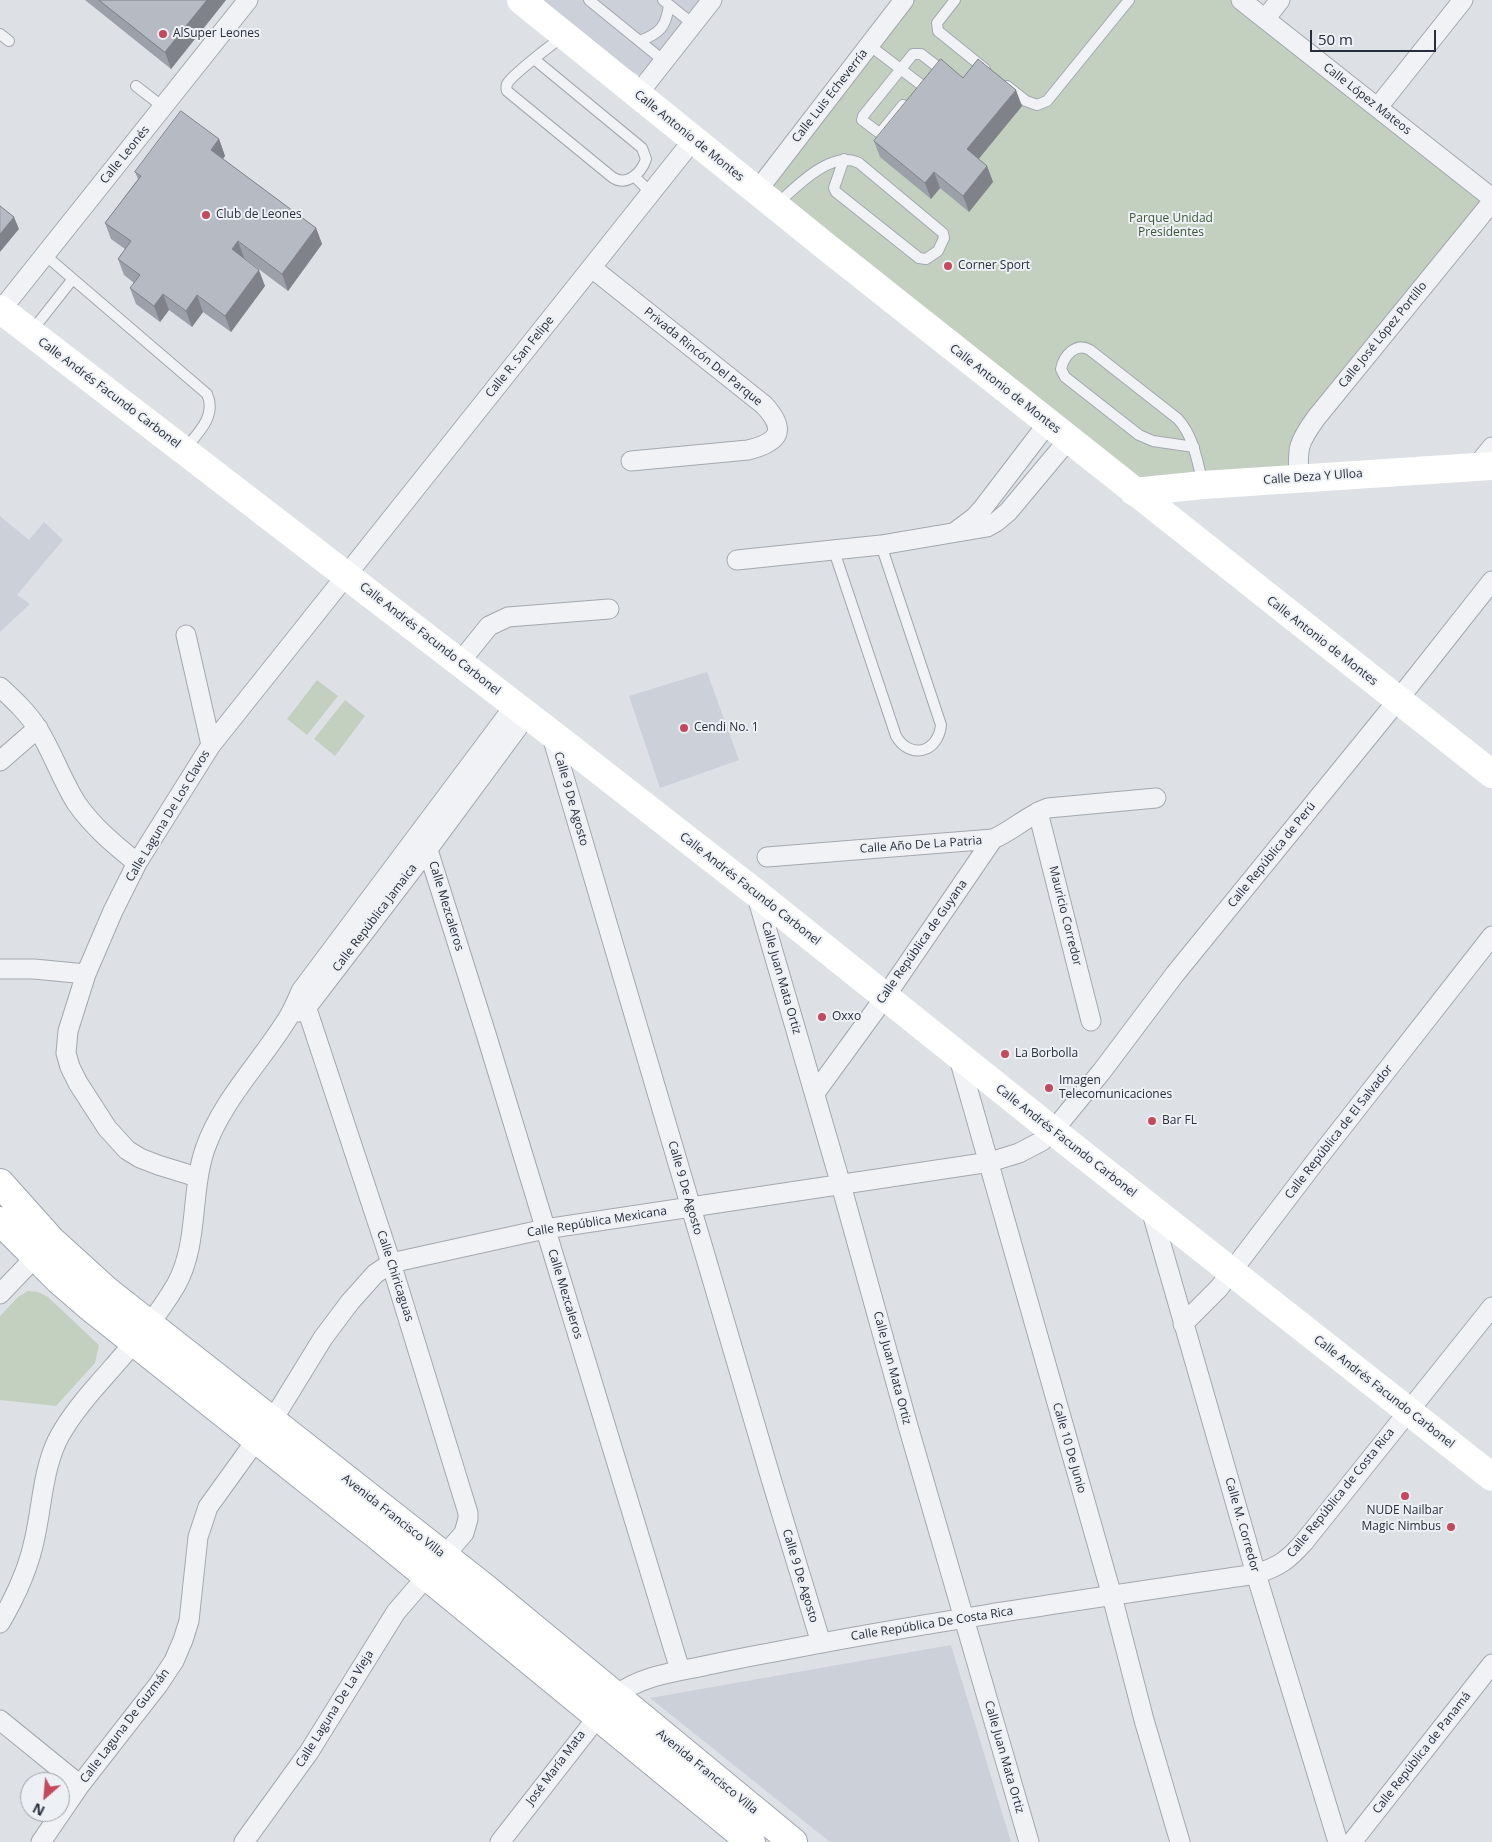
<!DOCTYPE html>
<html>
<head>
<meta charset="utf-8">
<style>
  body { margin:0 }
  #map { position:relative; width:1492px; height:1842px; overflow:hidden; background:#dde1e6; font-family:"Open Sans",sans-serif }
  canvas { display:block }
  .north { position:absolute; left:20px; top:1772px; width:50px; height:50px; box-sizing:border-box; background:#edf0f4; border:1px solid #9ea3aa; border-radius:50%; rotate:207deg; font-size:14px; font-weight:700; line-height:20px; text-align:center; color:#282f3c }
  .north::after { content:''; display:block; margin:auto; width:18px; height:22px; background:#c5495c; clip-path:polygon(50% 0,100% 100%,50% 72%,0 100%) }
  .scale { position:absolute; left:1310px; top:30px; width:126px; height:22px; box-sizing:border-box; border:2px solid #282f3c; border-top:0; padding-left:6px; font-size:15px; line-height:18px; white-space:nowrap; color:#282f3c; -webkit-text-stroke:4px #edf0f4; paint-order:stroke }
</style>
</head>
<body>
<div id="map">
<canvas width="1492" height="1842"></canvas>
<div class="north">N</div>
<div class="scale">50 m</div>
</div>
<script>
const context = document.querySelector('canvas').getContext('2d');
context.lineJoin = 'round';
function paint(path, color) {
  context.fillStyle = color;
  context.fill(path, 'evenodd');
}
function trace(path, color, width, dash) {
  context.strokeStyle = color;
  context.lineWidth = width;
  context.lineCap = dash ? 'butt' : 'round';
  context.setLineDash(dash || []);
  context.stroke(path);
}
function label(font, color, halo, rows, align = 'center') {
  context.font = font + ' "Open Sans",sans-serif';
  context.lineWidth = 4;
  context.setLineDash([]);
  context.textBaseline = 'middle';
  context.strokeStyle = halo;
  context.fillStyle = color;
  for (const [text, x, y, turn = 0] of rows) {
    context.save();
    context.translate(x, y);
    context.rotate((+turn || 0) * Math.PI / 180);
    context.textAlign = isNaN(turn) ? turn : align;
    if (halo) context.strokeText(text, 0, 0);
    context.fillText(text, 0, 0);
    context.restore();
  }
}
paint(new Path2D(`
  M542 0H700L648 69 639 75 629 70Z
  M0 516 29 540 44 522 63 540 17 595 30 604 0 632Z
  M707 672 739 760 660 788 629 696Z
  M951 1645 1011 1842H830L650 1698Z`), '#ccd0d8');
paint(new Path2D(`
  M908 0H1250L1492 194 1296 455 1294 477 1141 489 763 189Z
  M317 680 338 696 307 735 287 719Z
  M345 700 365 716 335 756 314 739Z
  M28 1291 38 1292 48 1297 99 1345 95 1363 56 1406 0 1400V1316L18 1297Z`), '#c3d0bf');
const lane = new Path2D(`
  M589 0 664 61
  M663 0 693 24
  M955 0 937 23 938 31 985 69
  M0 34 9 41
  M640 41C660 33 666 27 669 5
  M869 45 928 90
  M534 59 642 148 646 159C641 174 626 187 612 177L507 91C506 88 506 87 507 84 511 75 553 44 563 36
  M136 86 163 107
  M1007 86 1026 101 1037 105 1047 101 1129 0
  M903 105 881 132H878L862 120 863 116 913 54H921L943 71
  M634 176 651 193
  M776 205C795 188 831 149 859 163L943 233 944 238 938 251 926 259 919 258 836 192 834 188 844 159
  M45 255 207 394C217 416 198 433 185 449
  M31 332 72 280
  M1194 447 1153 441 1139 435 1065 377 1061 369C1064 355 1076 342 1090 350L1178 419C1194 437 1197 461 1203 484
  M834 551 896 736C910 760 938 753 941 725L881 545`);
const street = new Path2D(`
  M1241 0 1492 198
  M1265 19 1280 0
  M638 94 712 0
  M1378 107 1463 0
  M757 191 904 0
  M592 268 764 405C787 430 780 442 748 450L631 461
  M1 310 248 0
  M1476 467 1492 447
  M1299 478C1297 448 1298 443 1316 418L1492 202
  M955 532 975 517 983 508 1048 423
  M737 560 881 545 987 527 996 522 1008 512 1069 439
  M186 635 211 745
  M460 662 489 626 508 617 609 609
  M0 687C14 700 28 713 38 729 53 753 62 781 77 804 94 828 115 845 137 863
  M551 733 772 1482 821 1643
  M0 761 38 728
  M1038 812 1091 1021
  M422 831 487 1037 680 1670
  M767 857 993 839C1012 831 1028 815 1048 808L1156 798
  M756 893 841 1185 908 1426 1029 1842
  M0 969H34L86 974
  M299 1012 307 1007 428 849 527 715
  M958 1055 1112 1596 1144 1720 1180 1842
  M815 1093 885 997 993 839
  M197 1177 158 1165 140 1158 127 1150 107 1128 78 1083 70 1067 66 1053 68 1031 86 974 113 911 137 863 211 745 693 140
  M1150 1206 1256 1574 1338 1842
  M0 1294 44 1248
  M1183 1324 1219 1288 1315 1162 1492 936
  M0 1623C16 1596 29 1568 35 1537 42 1505 43 1471 57 1441 68 1419 83 1401 99 1383 126 1352 155 1321 176 1285 199 1244 190 1193 205 1149 222 1100 261 1062 288 1018 293 1010 297 1000 301 991L515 705
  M0 1720 80 1785
  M41 1842 80 1785 158 1685 174 1661 183 1640 189 1621 198 1537 208 1507 257 1439 272 1421 323 1338 350 1302 375 1274 391 1263 545 1229 990 1162 1019 1153 1042 1141 1053 1131 1102 1071 1175 974 1398 700 1492 581
  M244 1842 309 1752 396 1612 464 1533 468 1519V1513L391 1263 301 991
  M500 1842 614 1696C640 1677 668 1673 699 1667 722 1662 746 1657 769 1653 931 1621 1094 1598 1256 1574 1280 1566 1287 1561 1304 1542L1492 1307
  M1352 1842 1492 1664`);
const primary = new Path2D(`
  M0 1183 51 1240 107 1291 485 1588 793 1842
  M0 1221 60 1281 89 1306 378 1536 751 1842`);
trace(lane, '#a3a8b0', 12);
trace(street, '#a3a8b0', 21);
trace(primary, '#9ea5b1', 30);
trace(lane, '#f0f2f5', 10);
trace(street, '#f0f2f5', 19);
trace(new Path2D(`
  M521 0 824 245 1492 774
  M0 309 551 733 756 893 1053 1131 1492 1477
  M1134 492 1203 485 1492 466`), '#fff', 28);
trace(primary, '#fff', 28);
paint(new Path2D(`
  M85 0H226L171 69Z
  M963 78 1022 106 978 159 987 166 993 182 969 212 940 188 931 199 880 157 874 141Z
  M219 139 225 156 223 159 316 228 322 244 288 291 244 258 265 286 231 332 203 312 192 327 169 310 160 322 136 304 130 288 134 283 124 275 118 259 125 249 111 239 105 223 138 179 135 172Z`), '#9ca0a8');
paint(new Path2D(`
  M207 0H226L171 69 165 52Z
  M1016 90 1022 106 973 166 967 149Z
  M219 139 225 156 217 166 211 150Z
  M987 166 993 182 969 212 963 196Z
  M934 172 940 188 931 199 925 183Z
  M14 217 19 229 0 252V234Z
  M316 228 322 244 288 291 282 274Z
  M238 241 244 258 238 266 232 249Z
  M259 270 265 286 231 332 225 316Z
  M163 294 169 310 160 322 154 306Z
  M197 295 203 312 192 327 186 311Z`), '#7f8288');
const building = new Path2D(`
  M99 0H207L165 52Z
  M941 59 963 78 978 59 1016 90 967 149 987 166 963 196 934 172 925 183 874 141Z
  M181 111 219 139 211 150 316 228 282 274 238 241 232 249 259 270 225 316 197 295 186 311 163 294 154 306 130 288 140 275 118 259 131 241 105 223 141 176 135 172Z
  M0 206 14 217 0 234Z`);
paint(building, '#b5bac3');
trace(building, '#7f8288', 1);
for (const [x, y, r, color] of [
  [163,34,5,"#c5495c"],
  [206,215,5,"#c5495c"],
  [948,266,5,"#c5495c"],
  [684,728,5,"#c5495c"],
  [822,1017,5,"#c5495c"],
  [1005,1054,5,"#c5495c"],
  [1049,1088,5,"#c5495c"],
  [1152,1121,5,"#c5495c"],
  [1405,1496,5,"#c5495c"],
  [1451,1527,5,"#c5495c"]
]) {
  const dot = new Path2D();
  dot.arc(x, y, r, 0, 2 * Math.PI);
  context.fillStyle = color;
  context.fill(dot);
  trace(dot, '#edf0f4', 2);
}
label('12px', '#282f3c', '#edf0f4', [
  ["AlSuper Leones",173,34],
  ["Club de Leones",216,215],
  ["Corner Sport",958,266],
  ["Cendi No. 1",694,728],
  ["Oxxo",832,1017],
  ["La Borbolla",1015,1054],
  ["Imagen",1059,1081],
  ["Telecomunicaciones",1059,1095],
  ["Bar FL",1162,1121],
  ["NUDE Nailbar",1405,1511,"center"],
  ["Magic Nimbus",1441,1527,"right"]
], 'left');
label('12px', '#282f3c', '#edf0f4', [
  ["Calle Luis Echeverría",830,96,-52],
  ["Calle López Mateos",1367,99,38],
  ["Calle Antonio de Montes",689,136,39],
  ["Calle Leonés",125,155,-51],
  ["Calle José López Portillo",1383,335,-51],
  ["Calle R. San Felipe",520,357,-51],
  ["Privada Rincón Del Parque",703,357,39],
  ["Calle Antonio de Montes",1005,389,38],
  ["Calle Andrés Facundo Carbonel",109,393,37],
  ["Calle Deza Y Ulloa",1313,477,-4],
  ["Calle Andrés Facundo Carbonel",430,639,38],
  ["Calle Antonio de Montes",1322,641,38],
  ["Calle 9 De Agosto",571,799,74],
  ["Calle Laguna De Los Clavos",168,816,-59],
  ["Calle Año De La Patria",921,845,-4],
  ["Calle República de Perú",1272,855,-51],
  ["Calle Andrés Facundo Carbonel",750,889,38],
  ["Calle Mezcaleros",446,906,73],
  ["Mauricio Corredor",1065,916,76],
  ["Calle República Jamaica",375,918,-53],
  ["Calle República de Guyana",922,942,-55],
  ["Calle Juan Mata Ortiz",781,978,74],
  ["Calle República de El Salvador",1339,1132,-52],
  ["Calle Andrés Facundo Carbonel",1066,1141,38],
  ["Calle 9 De Agosto",685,1188,74],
  ["Calle República Mexicana",597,1222,-9],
  ["Calle Chiricaguas",395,1276,72],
  ["Calle Mezcaleros",565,1294,73],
  ["Calle Juan Mata Ortiz",892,1368,75],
  ["Calle Andrés Facundo Carbonel",1384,1392,38],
  ["Calle 10 De Junio",1069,1448,74],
  ["Calle República de Costa Rica",1341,1493,-51],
  ["Avenida Francisco Villa",393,1516,38],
  ["Calle M. Corredor",1242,1525,74],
  ["Calle 9 De Agosto",800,1576,73],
  ["Calle República De Costa Rica",932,1624,-9],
  ["Calle Laguna De La Vieja",335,1709,-58],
  ["Calle Laguna De Guzmán",125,1726,-53],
  ["Calle República de Panamá",1422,1753,-52],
  ["Calle Juan Mata Ortiz",1004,1757,74],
  ["José María Mata",556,1768,-53],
  ["Avenida Francisco Villa",707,1772,39]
]);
label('12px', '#3c5736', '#edf0f4', [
  ["Parque Unidad",1171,219],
  ["Presidentes",1171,233]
]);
</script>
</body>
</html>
